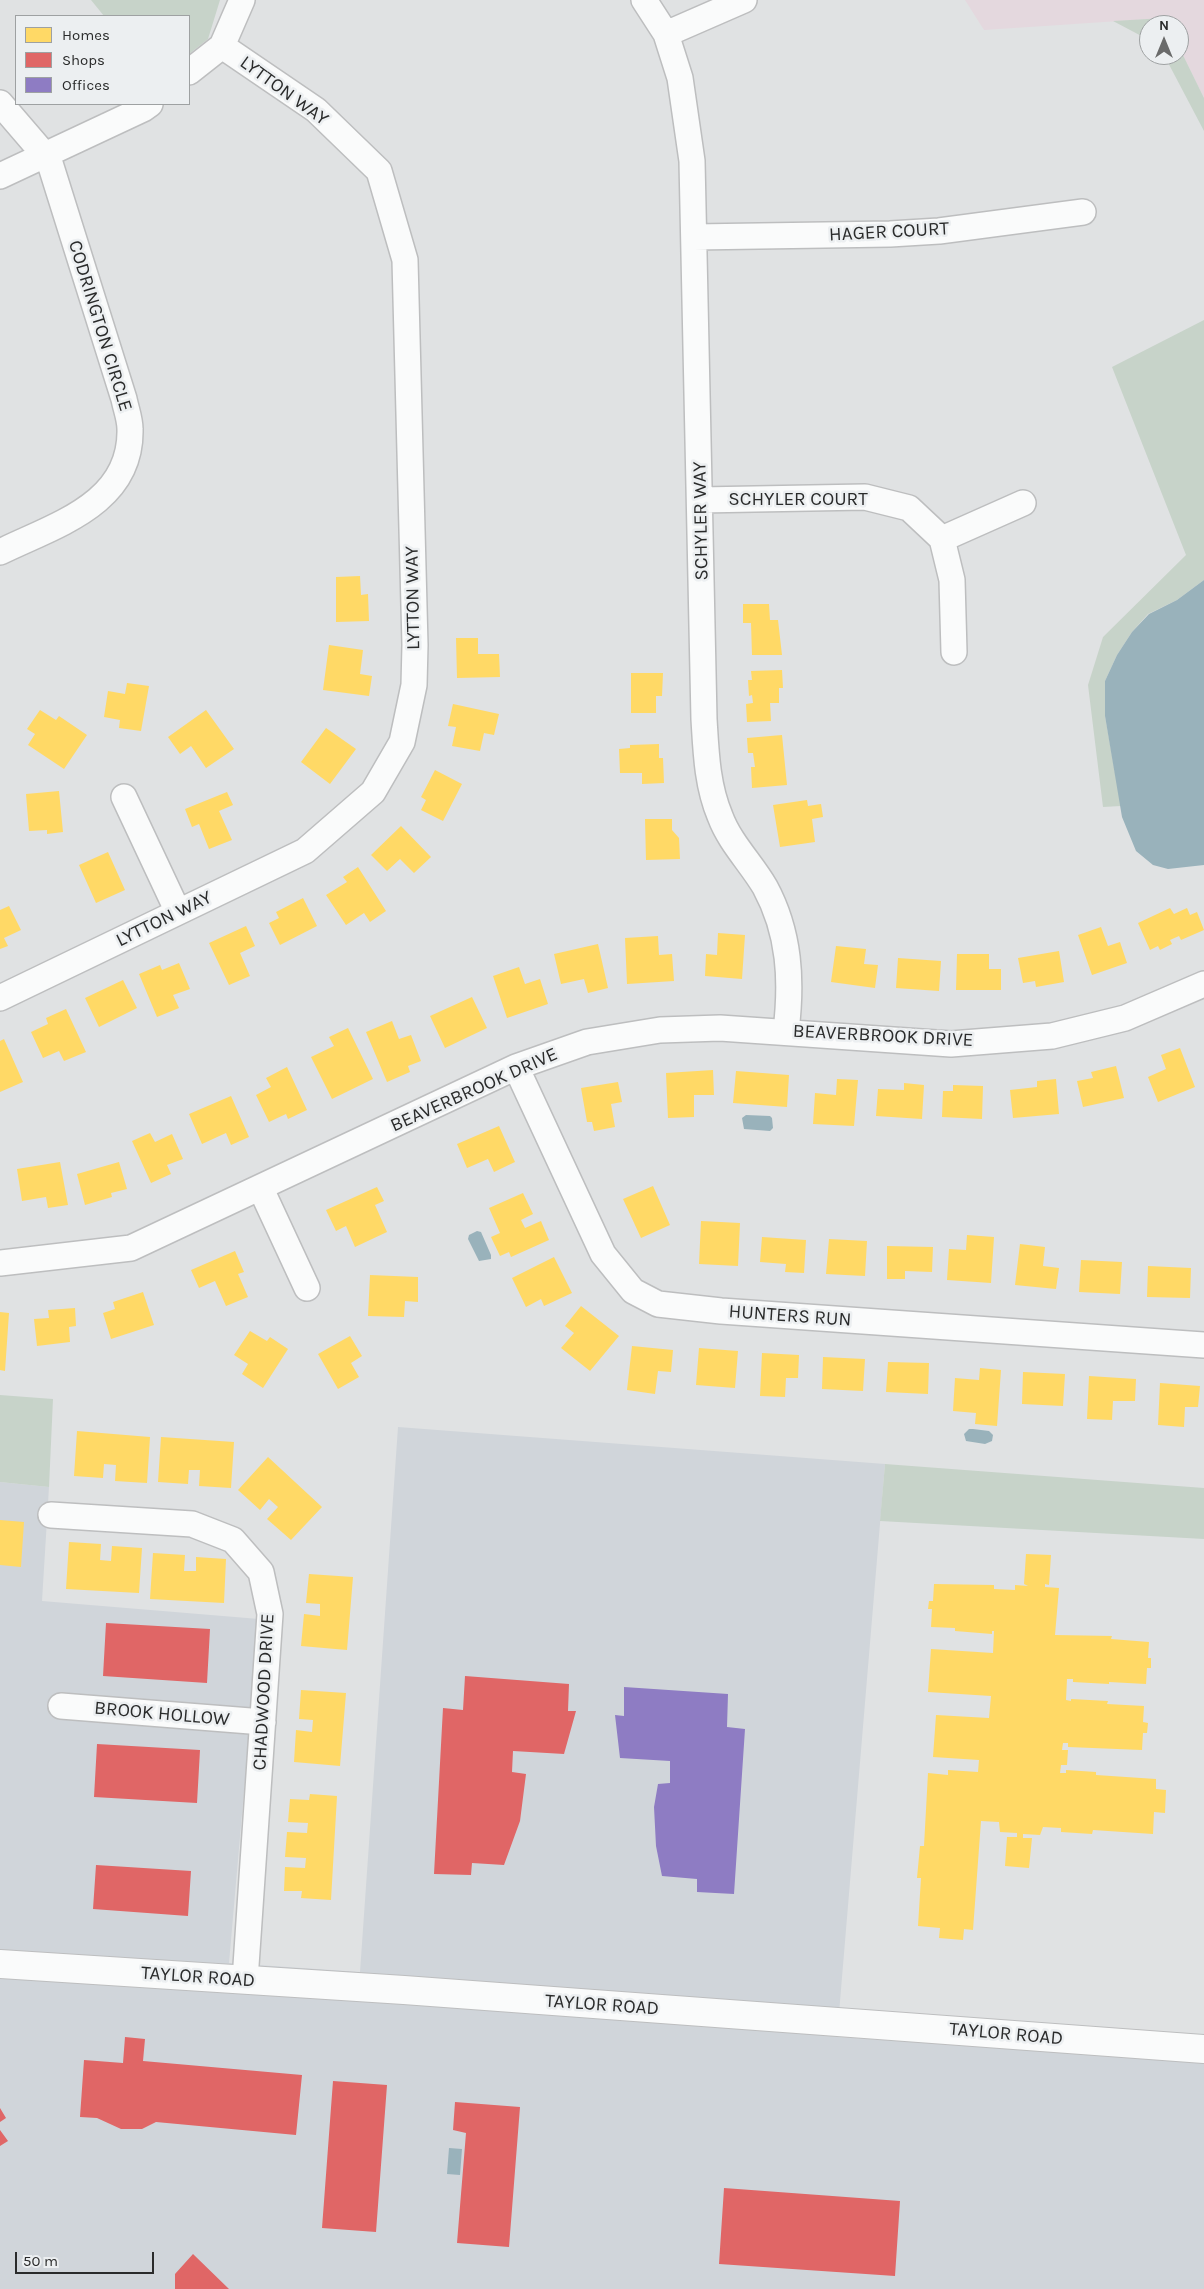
<!DOCTYPE html>
<html>
<head>
<meta charset="utf-8">
<style>
  body { margin:0 }
  #map { position:relative; width:1204px; height:2289px; overflow:hidden; background:#e0e2e3; font-family:Karla,sans-serif }
  canvas { display:block }
  .legend { position:absolute; left:15px; top:15px; width:175px; height:90px; box-sizing:border-box; background:#eceff1; border:1px solid #9ea1a2; margin:0; padding:6px 9px; list-style:none; font-size:15px; color:#2a2b2b }
  .legend li { display:flex; align-items:center; gap:10px; height:25px }
  .legend b { width:25px; border:1px solid #9ea1a2 }
  .north { position:absolute; left:1139px; top:15px; width:50px; height:50px; box-sizing:border-box; background:#eceff1; border:1px solid #9ea1a2; border-radius:50%; rotate:0deg; font-size:14px; font-weight:700; line-height:20px; text-align:center; color:#2a2b2b }
  .north::after { content:''; display:block; margin:auto; width:18px; height:22px; background:#6a6b6b; clip-path:polygon(50% 0,100% 100%,50% 72%,0 100%) }
  .scale { position:absolute; left:15px; top:2252px; width:139px; height:22px; box-sizing:border-box; border:2px solid #2a2b2b; border-top:0; padding-left:6px; font-size:15px; line-height:18px; white-space:nowrap; color:#2a2b2b; -webkit-text-stroke:4px #eceff1; paint-order:stroke }
</style>
</head>
<body>
<div id="map">
<canvas width="1204" height="2289"></canvas>
<ul class="legend">
<li><b style="height:14px;background:#ffd966"></b>Homes</li>
<li><b style="height:14px;background:#e06666"></b>Shops</li>
<li><b style="height:14px;background:#8e7cc3"></b>Offices</li>
</ul>
<div class="north">N</div>
<div class="scale">50 m</div>
</div>
<script>
const context = document.querySelector('canvas').getContext('2d');
context.lineJoin = 'round';
function paint(path, color) {
  context.fillStyle = color;
  context.fill(path, 'evenodd');
}
function trace(path, color, width, dash) {
  context.strokeStyle = color;
  context.lineWidth = width;
  context.lineCap = dash ? 'butt' : 'round';
  context.setLineDash(dash || []);
  context.stroke(path);
}
function label(font, color, halo, rows, align = 'center') {
  context.font = font + ' Karla,sans-serif';
  context.lineWidth = 5;
  context.setLineDash([]);
  context.textBaseline = 'middle';
  context.strokeStyle = halo;
  context.fillStyle = color;
  for (const [text, x, y, turn = 0] of rows) {
    context.save();
    context.translate(x, y);
    context.rotate((+turn || 0) * Math.PI / 180);
    context.textAlign = isNaN(turn) ? turn : align;
    if (halo) context.strokeText(text, 0, 0);
    context.fillText(text, 0, 0);
    context.restore();
  }
}
paint(new Path2D(`
  M398 1427 885 1464 837 2037 1204 2060V2289H0V1482L49 1487 42 1601 259 1619 229 1963 360 1972Z`), '#d0d5da');
paint(new Path2D(`
  M965 0H1204V98L1179 47V25H1168L1165 18 984 30Z`), '#e4d8de');
paint(new Path2D(`
  M91 0H220L208 39 189 54V16H104Z
  M1165 18 1168 25H1149V40L1113 21Z
  M1179 47 1204 98V131L1164 55H1179Z
  M1204 320V580L1177 600 1148 614 1132 632 1117 655 1105 681V716L1121 806 1103 807 1088 685 1103 637 1186 555 1112 367Z
  M0 1395 53 1399 49 1487 0 1482Z
  M885 1464 1204 1488V1539L880 1521Z`), '#c7d3c9');
paint(new Path2D(`
  M1204 580V865L1168 869 1153 865 1136 851 1122 817 1105 716V681L1117 655 1132 632 1149 614 1177 600Z
  M746 1115 770 1116 772 1118 773 1128 770 1131 744 1129 742 1118Z
  M477 1231 481 1232 491 1255V1259L479 1261 468 1239 469 1235Z
  M973 1429 989 1431 993 1435 992 1441 985 1444 966 1441 964 1434 969 1429Z
  M449 2148 462 2149 460 2175 447 2174Z`), '#99b2bb');
paint(new Path2D(`
  M360 576 361 595 368 594 369 621 336 622V577Z
  M743 604H769L770 620H778L782 655H752L751 623H743Z
  M456 638H478V654H499L500 677 457 678Z
  M329 645 363 650 360 674 372 676 369 696 323 690Z
  M782 670 783 688H779V703H770L771 721 747 722 746 704 753 703 752 695 749 696 748 680H752L751 671Z
  M631 673H663L662 696H656V713H631Z
  M127 683 149 686 141 731 119 728 120 720 104 717 108 691 125 694Z
  M453 704 499 714 494 735 484 733 480 751 452 746 456 727 448 726Z
  M40 710 56 720 59 716 87 735 64 769 28 745 35 734 27 729Z
  M206 710 234 749 206 768 191 746 180 754 168 737Z
  M326 728 356 749 330 784 301 762Z
  M782 735 787 785 752 788 751 767H755L753 753H748L747 738Z
  M659 744V758H663L664 783 642 784V773H620L619 749 630 748V745Z
  M435 770 462 784 443 821 421 810 426 800 421 797Z
  M59 791 63 832 47 834V830L29 831 26 794Z
  M227 792 233 805 219 811 232 840 209 849 199 824 192 827 185 809Z
  M807 800 808 806 821 804 823 817 812 819 815 842 780 847 773 805Z
  M645 819H672V830L679 838 680 859 646 860Z
  M401 826 431 857 414 873 400 859 387 871 371 855Z
  M108 852 125 890 96 903 79 865Z
  M358 867 386 911 370 922 364 913 346 925 326 895 347 882 343 877Z
  M303 898 317 926 280 945 269 923 279 918 276 912Z
  M9 906 21 930 4 938 8 946 0 949V910Z
  M1170 908 1174 914 1187 908 1190 915 1197 912 1204 930 1181 940 1179 936 1170 940 1172 944 1160 950 1158 946 1150 950 1138 923Z
  M246 926 255 946 240 953 250 976 229 985 209 943Z
  M1101 927 1108 946 1120 942 1127 963 1092 975 1078 935Z
  M718 933 745 935 742 979 705 976 706 954 717 955Z
  M658 936 659 955 672 954 674 981 627 984 625 938Z
  M598 944 608 988 588 993 584 979 561 984 554 954Z
  M836 946 866 949 864 964 878 965 875 988 831 982Z
  M1059 951 1064 982 1036 987 1035 981 1023 983 1018 958Z
  M957 954H989V969H1001V990H956Z
  M898 958 941 961 939 991 896 988Z
  M179 963 190 989 173 995 179 1008 157 1017 139 974 160 965 162 970Z
  M519 967 525 984 540 979 548 1004 507 1018 493 976Z
  M123 980 137 1008 99 1027 85 998Z
  M472 997 487 1028 445 1048 430 1016Z
  M66 1009 86 1052 64 1061 59 1051 43 1058 31 1032 48 1024 46 1018Z
  M392 1021 399 1039 411 1035 421 1061 408 1066 410 1072 387 1082 366 1032Z
  M348 1028 373 1079 332 1099 311 1057 334 1046 329 1037Z
  M4 1039 23 1082 0 1092V1041Z
  M1180 1048 1195 1087 1158 1102 1148 1077 1166 1069 1161 1055Z
  M1116 1066 1124 1098 1083 1107 1077 1081 1093 1078 1091 1072Z
  M287 1067 307 1110 288 1119 286 1114 269 1122 256 1095 271 1087 266 1078Z
  M713 1070 714 1095H694V1117L668 1118 666 1073Z
  M736 1071 789 1075 787 1107 733 1103Z
  M837 1079 858 1080 854 1126 813 1124 815 1093 836 1095Z
  M1056 1079 1059 1114 1013 1118 1010 1090 1037 1087V1081Z
  M618 1082 622 1102 611 1104 615 1127 594 1131 592 1122H587L581 1088Z
  M904 1083 924 1085 922 1119 876 1116 878 1089 904 1090Z
  M953 1085 983 1086 982 1119 942 1117 943 1091H953Z
  M231 1096 249 1137 231 1145 226 1133 202 1144 189 1114Z
  M499 1126 515 1162 494 1172 488 1159 467 1168 457 1144Z
  M150 1133 155 1142 172 1134 183 1159 167 1165 171 1174 151 1183 132 1141Z
  M60 1162 68 1205 48 1208 46 1197 22 1201 17 1169Z
  M119 1162 127 1189 111 1193 112 1197 85 1205 77 1174Z
  M653 1186 670 1225 641 1238 623 1199Z
  M377 1187 384 1201 375 1205 387 1232 355 1247 346 1226 336 1231 326 1210Z
  M523 1193 533 1214 521 1220 525 1228 541 1221 549 1240 511 1257 509 1252 500 1256 491 1237 500 1233 489 1208Z
  M701 1221 740 1223 738 1266 699 1264Z
  M967 1235 994 1237 991 1283 947 1280 949 1249 966 1250Z
  M762 1237 806 1240 804 1273 785 1272 786 1264 760 1262Z
  M829 1239 867 1241 865 1276 826 1274Z
  M1020 1244 1045 1247 1043 1266 1059 1268 1056 1289 1015 1285Z
  M887 1246 933 1247 932 1272 905 1271V1279H887Z
  M235 1251 244 1272 238 1274 248 1297 226 1306 215 1281 199 1288 191 1270Z
  M554 1257 572 1293 544 1306 541 1299 526 1307 512 1278Z
  M1081 1260 1122 1262 1120 1294 1079 1292Z
  M1148 1266 1191 1268 1190 1298 1147 1297Z
  M370 1275 418 1277V1302L405 1301 404 1317 368 1316Z
  M143 1292 154 1325 111 1339 103 1313 115 1309 113 1302Z
  M581 1306 619 1336 590 1371 561 1348 574 1333 565 1326Z
  M75 1308 76 1326 69 1327 70 1342 37 1346 34 1319 49 1318 48 1310Z
  M0 1312 9 1313 5 1371 0 1370Z
  M250 1331 267 1341 270 1337 288 1349 263 1388 242 1374 248 1364 234 1355Z
  M350 1336 362 1356 351 1363 359 1377 338 1389 318 1354Z
  M632 1346 673 1350 671 1372 658 1371 655 1394 627 1390Z
  M699 1348 738 1351 735 1388 696 1385Z
  M762 1353 799 1355 798 1378H786L785 1397 760 1396Z
  M823 1357 865 1359 863 1391 822 1389Z
  M888 1362 929 1363 928 1394 886 1392Z
  M980 1368 1001 1370 997 1426 975 1424 976 1413 953 1411 955 1378 979 1380Z
  M1023 1372 1065 1374 1063 1406 1022 1404Z
  M1089 1376 1136 1379 1135 1401H1113L1112 1420 1087 1419Z
  M1160 1383 1200 1386 1198 1407H1185L1184 1427 1158 1425Z
  M77 1431 150 1437 147 1483 115 1481 116 1465 104 1464 103 1478 74 1476Z
  M161 1437 234 1442 231 1488 199 1486 200 1470H189L188 1484 158 1482Z
  M268 1457 322 1507 291 1540 267 1519 278 1507 269 1499 260 1510 238 1490Z
  M0 1520 24 1522 21 1567 0 1565Z
  M69 1542 101 1544 100 1560 111 1561 112 1546 142 1548 139 1593 66 1589Z
  M153 1553 185 1555 184 1571H196V1557L226 1559 224 1603 150 1599Z
  M1026 1554 1051 1555 1049 1585 1045 1584V1587L1059 1588 1055 1635 1112 1636 1111 1639 1149 1642 1148 1658H1151V1668H1147L1146 1684 1109 1682V1684L1073 1682V1679H1067L1066 1700 1071 1701V1699L1108 1701 1107 1704 1144 1706 1143 1722 1148 1723 1147 1733H1143L1142 1750 1068 1747V1743H1063L1062 1750H1068L1067 1765H1061L1060 1773H1066V1770L1096 1772V1775L1156 1779V1789L1166 1790 1165 1813 1154 1812 1153 1834 1093 1830 1092 1834 1061 1832V1828L1043 1827 1040 1835 1023 1834V1838H1032L1029 1868 1005 1866 1007 1837H1017V1833L1000 1832 999 1822 981 1821 973 1930 964 1929 963 1940 939 1938 940 1928 918 1926 921 1878H917L920 1846H924L928 1773 948 1775V1770L978 1772 979 1760 933 1757 936 1715 989 1718 991 1696 928 1692 931 1649 993 1653 994 1631H992V1634L955 1631V1628L931 1627 932 1609H928L929 1601H933L934 1584 994 1585V1589L1015 1590V1585L1028 1586 1024 1584Z
  M309 1574 353 1577 347 1650 301 1646 304 1614 320 1616V1604L306 1603Z
  M301 1690 346 1693 340 1766 294 1762 296 1730 312 1732 313 1720 299 1719Z
  M310 1794 337 1796 331 1900 301 1898 302 1891H284L285 1867 305 1868 306 1858 285 1857 287 1832 307 1833 308 1823 288 1822 290 1799 309 1800Z`), '#ffd966');
paint(new Path2D(`
  M106 1623 210 1629 207 1683 103 1676Z
  M465 1676 569 1684 568 1711H576L564 1754 513 1751 512 1772 526 1774 520 1821 504 1865 472 1863 471 1875 434 1874 443 1708 463 1710Z
  M97 1744 200 1750 197 1803 94 1797Z
  M96 1865 191 1871 188 1916 93 1909Z
  M125 2037 145 2039 143 2061 302 2075 296 2135 156 2122 142 2129H121L97 2118 80 2117 84 2060 123 2063Z
  M333 2081 387 2085 376 2232 322 2228Z
  M455 2102 520 2107 509 2247 457 2243 466 2133 453 2130Z
  M0 2108 6 2118 0 2122Z
  M0 2130 8 2141 0 2146Z
  M724 2188 900 2201 895 2276 719 2264Z
  M193 2254 229 2289H175V2274Z`), '#e06666');
paint(new Path2D(`
  M624 1687 728 1694 727 1727 745 1729 734 1894 697 1892V1879L662 1876 656 1846 654 1807 658 1784 670 1783V1761L620 1758 615 1715 624 1716Z`), '#8e7cc3');
const minor = new Path2D(`
  M644 0 666 34 680 78 692 161 704 719C706 752 707 785 720 816 730 843 751 863 765 887 790 933 792 981 786 1031
  M666 34 744 0
  M189 72 222 46 242 0
  M0 103 49 160 124 399C126 409 130 419 130 429 132 504 55 525 0 552
  M0 176 143 109 150 104
  M694 237 890 234 939 231 1083 212
  M700 500 865 497 909 508 942 539 1023 503
  M942 539 952 580 954 652
  M124 797 178 912
  M0 998 305 851 373 792 402 742 414 685 415 645 405 260 379 171 316 110 222 46
  M516 1067 603 1254 633 1291 658 1304 721 1311 1204 1345
  M261 1189 307 1288
  M0 1263 131 1248 516 1067 587 1042 660 1030 720 1028 951 1044 1052 1036 1125 1018 1204 984
  M51 1515 192 1524 233 1540 261 1572 270 1614 245 1980
  M61 1706 263 1722`);
const major = new Path2D(`
  M0 1964 404 1990 1204 2049`);
trace(minor, '#bdbebf', 28);
trace(major, '#bdbebf', 30);
trace(minor, '#fafbfb', 25);
trace(major, '#fafbfb', 28);
label('19px', '#2a2b2b', '#eceff1', [
  ["LYTTON WAY",284,91,36],
  ["HAGER COURT",889,232,-3],
  ["CODRINGTON CIRCLE",100,326,73],
  ["SCHYLER COURT",798,500],
  ["SCHYLER WAY",701,521,-91],
  ["LYTTON WAY",413,598,-91],
  ["LYTTON WAY",164,919,-26],
  ["BEAVERBROOK DRIVE",883,1036,3],
  ["BEAVERBROOK DRIVE",474,1090,-24],
  ["HUNTERS RUN",790,1316,4],
  ["CHADWOOD DRIVE",264,1692,-87],
  ["BROOK HOLLOW",162,1714,5],
  ["TAYLOR ROAD",198,1977,4],
  ["TAYLOR ROAD",602,2005,4],
  ["TAYLOR ROAD",1006,2034,5]
]);
</script>
</body>
</html>
